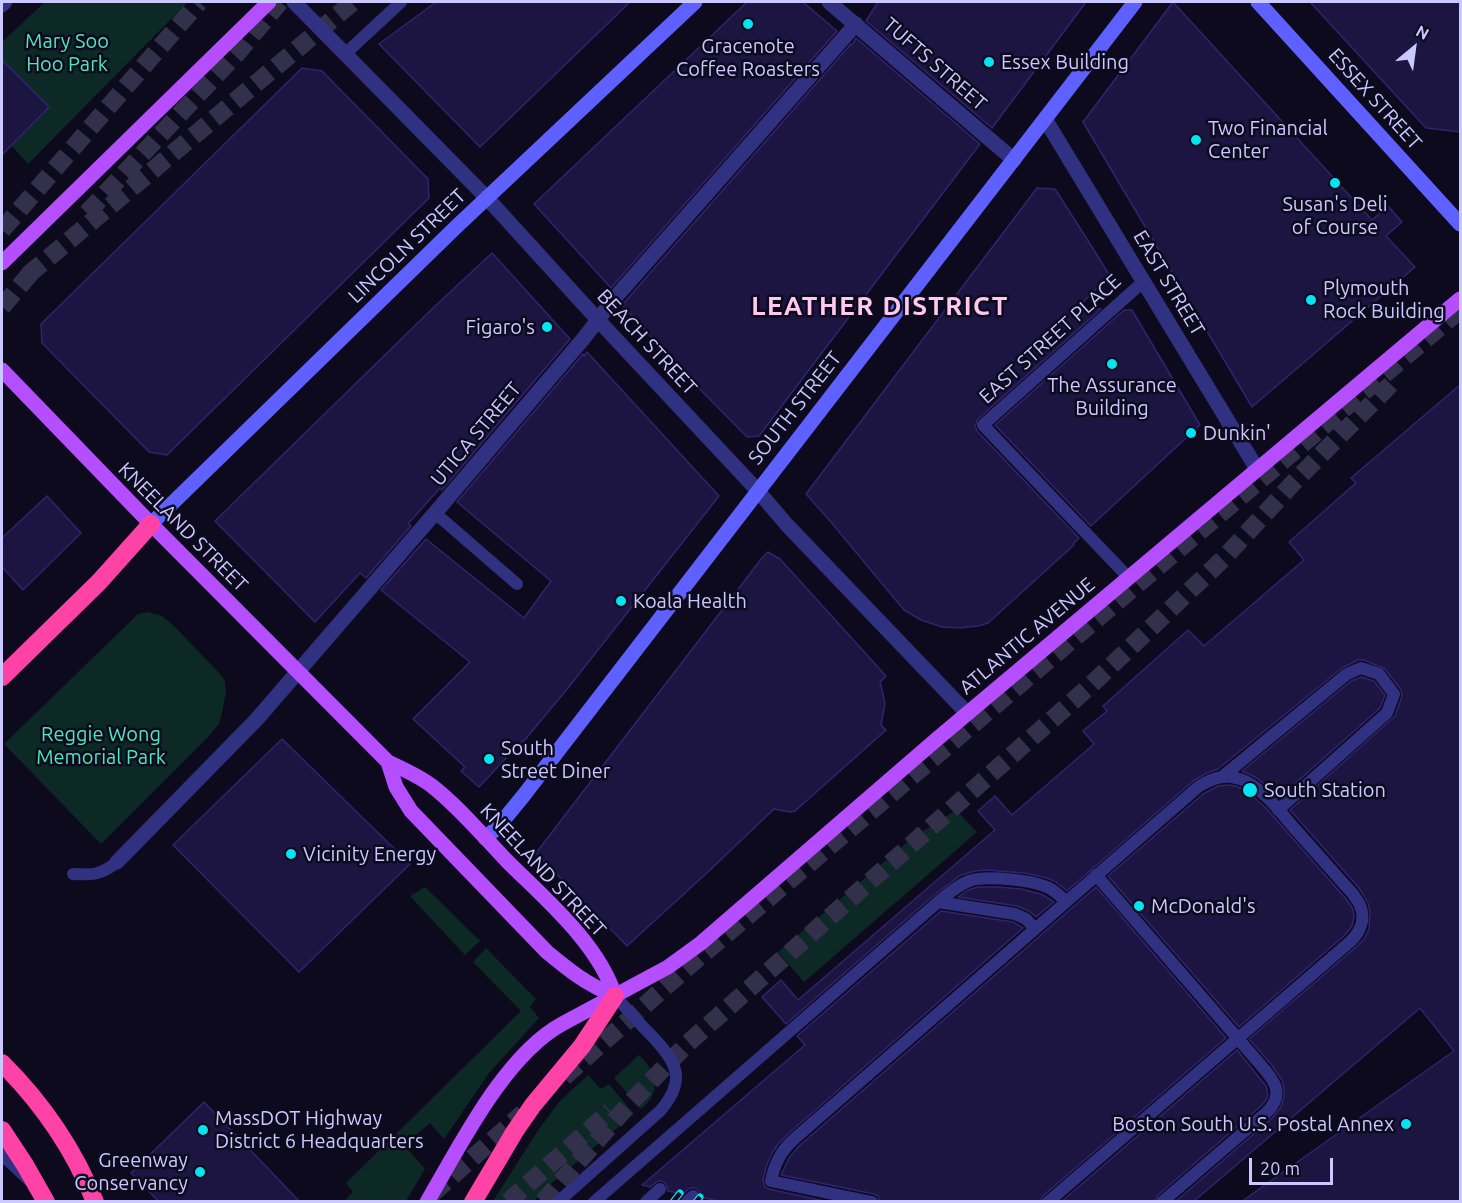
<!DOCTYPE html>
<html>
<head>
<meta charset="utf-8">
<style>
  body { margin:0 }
  #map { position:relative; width:1462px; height:1203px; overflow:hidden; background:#0d0a1e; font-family:Ubuntu,sans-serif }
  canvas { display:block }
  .frame { position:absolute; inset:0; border:3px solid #cbc7ff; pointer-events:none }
  .north { position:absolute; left:1384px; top:18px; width:60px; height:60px; -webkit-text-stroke:4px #0d0a1e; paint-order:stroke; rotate:29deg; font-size:16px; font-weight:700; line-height:24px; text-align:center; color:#cbc7ff }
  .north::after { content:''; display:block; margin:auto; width:21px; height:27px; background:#cbc7ff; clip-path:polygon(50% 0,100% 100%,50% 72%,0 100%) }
  .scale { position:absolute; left:1249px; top:1158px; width:84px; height:27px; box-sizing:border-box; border:3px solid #cbc7ff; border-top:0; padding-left:8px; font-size:18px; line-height:21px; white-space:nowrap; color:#cbc7ff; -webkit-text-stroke:4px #0d0a1e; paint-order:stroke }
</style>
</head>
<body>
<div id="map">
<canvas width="1462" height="1203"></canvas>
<div class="frame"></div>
<div class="north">N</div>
<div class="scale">20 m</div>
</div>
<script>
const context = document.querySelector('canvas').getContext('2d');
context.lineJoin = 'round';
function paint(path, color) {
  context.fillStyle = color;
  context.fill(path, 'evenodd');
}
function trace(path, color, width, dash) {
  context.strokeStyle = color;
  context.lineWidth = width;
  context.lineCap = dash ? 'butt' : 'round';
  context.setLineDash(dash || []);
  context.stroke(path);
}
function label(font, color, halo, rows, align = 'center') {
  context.font = font + ' Ubuntu,sans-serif';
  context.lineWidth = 5;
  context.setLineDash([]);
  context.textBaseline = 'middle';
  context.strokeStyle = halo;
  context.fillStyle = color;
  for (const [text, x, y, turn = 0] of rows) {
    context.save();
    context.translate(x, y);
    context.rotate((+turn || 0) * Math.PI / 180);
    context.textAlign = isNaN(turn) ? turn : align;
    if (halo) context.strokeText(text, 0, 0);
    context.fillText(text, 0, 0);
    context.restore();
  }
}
paint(new Path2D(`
  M45 2H188L28 164 11 145 49 107 2 60V42Z
  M148 612 162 616 175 627 219 673 225 681 226 692 222 712 219 724 209 736 101 844 4 744 138 614Z
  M956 810 977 832 804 982 778 952 911 839Z
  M425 887 480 941 465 955 410 896Z
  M486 948 536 999 530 1007 539 1018 489 1073 444 1139 430 1123 404 1145 425 1169 406 1201H344L353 1192 346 1183 521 1011 473 962Z
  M639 1055C657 1072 662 1092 641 1109L614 1078Z
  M588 1075 601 1089 609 1084 634 1114 546 1188 534 1201H493L539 1129 560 1101Z`), '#0d2926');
const building = new Path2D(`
  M436 2H630L480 147 379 44Z
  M747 2H803L837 31 611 288 534 204Z
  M878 2H1086L992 128 866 21Z
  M1173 2 1372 220 1388 206 1402 222 1386 236 1415 267 1252 407 1083 122Z
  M1310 2H1461V132L1426 128Z
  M856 38 980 144 759 436 747 437 683 372 622 305 851 44 852 45Z
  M2 60 49 107 2 155Z
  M302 68 322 71 428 179 429 198 167 455 149 452 42 343 41 324Z
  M1037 188 1055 189 1087 239 1110 276 1077 308 1101 309 978 419 975 426 977 431 1079 538 1073 544 1074 545 988 623 978 626 959 628 942 627 921 620 904 610 830 521 806 494Z
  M492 253 570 339 442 490 440 488 408 524 411 526 366 578 360 573 315 622 215 521 433 308Z
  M1124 310H1132L1200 425 1091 526 995 425Z
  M587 352 719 496 568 688 523 742 522 741 479 787 461 771 465 767 413 719 470 662 381 590 426 539 524 618 551 581 457 502 583 354 584 356Z
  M1461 384V1202H1241L1454 1051 1420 1008 1193 1202H1175L1272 1118 1281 1107 1284 1096V1089L1282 1080 1271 1064 1249 1039 1356 947 1364 939 1369 929 1370 912 1368 903 1364 896 1359 888 1290 810 1395 716 1402 696 1401 690 1385 669 1364 660H1358L1342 668 1218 769 1207 773 1193 781 1067 891 1056 882 1047 878 1024 873 987 870 975 871 961 875 933 896 786 1024 762 997 781 980 798 1000 995 830 978 811 995 796 1012 815 1094 744 1083 731 1107 711 1103 706 1188 630 1204 646 1304 560 1289 542 1356 483 1351 478Z
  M47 496 81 533 23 590 2 567V538Z
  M768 552 780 559 886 676 880 682 885 703 881 725 886 730 795 811 790 812 774 809 710 870 627 946 536 853 762 558Z
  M1361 677 1374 681 1385 695 1380 708 1279 798 1257 778 1242 771 1351 681Z
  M282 739 410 864 299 972 173 845Z
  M1227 785 1236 786 1248 792 1266 808 1346 899 1353 909 1354 917 1352 926 1345 935 1239 1027 1108 876 1203 794 1218 786Z
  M978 887H998L1021 889 1041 894 1054 902 1036 917 1029 911 1017 906 958 897 968 890Z
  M1096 887 1226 1038 1043 1196 1040 1202H880L878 1196 874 1194 781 1175 789 1158 799 1146Z
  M941 911 1013 922 1023 928 788 1134 778 1144 771 1155 766 1167 763 1180 765 1187 769 1189 829 1202H721L701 1197 699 1191 695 1188H690L683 1194 668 1191 666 1184 662 1181H658L650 1187 642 1185 805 1045 797 1036Z
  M1237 1050 1266 1086 1268 1095 1266 1100 1261 1106 1157 1196 1154 1202H1061Z
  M204 1102 258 1158 300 1202H159L131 1173Z`);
paint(building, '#1c1541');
trace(building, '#30246f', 1.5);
trace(new Path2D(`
  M87 213 239 51 280 2
  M2 230 199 2
  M28 275 353 2
  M2 307 35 268
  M564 1077 689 966 1460 310
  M432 1194 523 1113
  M508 1202 610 1111
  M543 1202 631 1102 687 1044 1092 684 1224 558 1295 481 1392 383`), '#33304b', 18, [18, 9]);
trace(new Path2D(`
  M345 54 401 2
  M435 513 517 584
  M1128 577 983 425 1144 281
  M1222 777 1347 674 1361 668 1379 674 1394 694 1387 713 1278 810
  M73 874C93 875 101 875 117 862
  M1096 875 1253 1056C1268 1074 1289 1090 1267 1112L1162 1202
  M938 902 1015 914 1026 919 1035 929
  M2 1155 29 1180
  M558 1202 660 1111C688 1079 676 1061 650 1034 638 1022 627 1009 615 996
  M594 1202 938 902C948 894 958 885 969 881 987 875 1035 880 1051 889 1057 893 1061 897 1066 901
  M646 1202 660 1189
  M687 1202 693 1196
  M872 1202 771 1181C774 1165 781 1151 793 1140L1198 787C1214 777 1227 773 1245 781 1264 790 1281 813 1295 829 1314 850 1333 872 1353 894 1355 898 1360 903 1361 908 1365 920 1360 932 1351 941L1048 1202`), '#313181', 12);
trace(new Path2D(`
  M294 2 487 198 598 320 758 491 787 525 968 714
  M829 2 1014 160
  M2 5 5 2
  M1045 119 1257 469
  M117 862 257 719 435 513 584 338 613 300 856 24`), '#313181', 15);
trace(new Path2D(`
  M1258 2 1460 224
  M151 524 456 227 695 2
  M485 838 497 828 524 795 1135 2`), '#5e61ff', 15);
trace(new Path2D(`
  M2 263 269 2
  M2 370 151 524 388 762C403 769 419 776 432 786 460 808 483 836 507 861 545 899 598 943 615 996
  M388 762 396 787 411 811 547 952C570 971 586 984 615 996
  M427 1202C460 1146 504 1056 562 1024L668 967 701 943 937 739 1460 299`), '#b54eff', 15);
trace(new Path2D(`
  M2 677 99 582 151 524
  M2 1063C41 1102 74 1149 95 1202
  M2 1130 25 1165 46 1202
  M473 1202 515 1131 533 1105 582 1046 615 996`), '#ff42a5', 18);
const rail = new Path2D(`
  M673 1202 680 1193
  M696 1202 700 1197`);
trace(rail, '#00e5f2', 7);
trace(rail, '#0d0a1e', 4.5, [14]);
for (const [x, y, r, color] of [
  [748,24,6,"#00e5f2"],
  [989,62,6,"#00e5f2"],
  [1196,140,6,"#00e5f2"],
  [1335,183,6,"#00e5f2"],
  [1311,300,6,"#00e5f2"],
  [547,327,6,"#00e5f2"],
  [1112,364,6,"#00e5f2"],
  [1191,433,6,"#00e5f2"],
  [621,601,6,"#00e5f2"],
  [489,759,6,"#00e5f2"],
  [1250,790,8,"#00e5f2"],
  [291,854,6,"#00e5f2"],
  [1139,906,6,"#00e5f2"],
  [1406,1124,6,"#00e5f2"],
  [203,1130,6,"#00e5f2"],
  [200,1172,6,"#00e5f2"]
]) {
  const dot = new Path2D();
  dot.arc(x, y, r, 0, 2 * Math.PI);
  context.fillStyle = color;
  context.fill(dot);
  trace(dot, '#0d0a1e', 2);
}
label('20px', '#4ae8ba', '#0d0a1e', [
  ["Mary Soo",67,41],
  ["Hoo Park",67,64],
  ["Reggie Wong",101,734],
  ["Memorial Park",101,757]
]);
label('20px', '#cbc7ff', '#0d0a1e', [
  ["Gracenote",748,46,"center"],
  ["Coffee Roasters",748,69,"center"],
  ["Essex Building",1001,62],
  ["Two Financial",1208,128],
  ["Center",1208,151],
  ["Susan's Deli",1335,204,"center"],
  ["of Course",1335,227,"center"],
  ["Plymouth",1323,288],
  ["Rock Building",1323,311],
  ["Figaro's",535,327,"right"],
  ["The Assurance",1112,385,"center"],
  ["Building",1112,408,"center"],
  ["Dunkin'",1203,433],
  ["Koala Health",633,601],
  ["South",501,748],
  ["Street Diner",501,771],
  ["South Station",1264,790],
  ["Vicinity Energy",303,854],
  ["McDonald's",1151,906],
  ["MassDOT Highway",215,1118],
  ["District 6 Headquarters",215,1141],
  ["Boston South U.S. Postal Annex",1394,1124,"right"],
  ["Greenway",188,1160,"right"],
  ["Conservancy",188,1183,"right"]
], 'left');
label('20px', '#cbc7ff', '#0d0a1e', [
  ["TUFTS STREET",935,64,41],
  ["ESSEX STREET",1375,99,48],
  ["LINCOLN STREET",407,246,-44],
  ["EAST STREET",1169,283,59],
  ["EAST STREET PLACE",1050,339,-42],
  ["BEACH STREET",647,342,47],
  ["SOUTH STREET",795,408,-52],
  ["UTICA STREET",476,434,-50],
  ["KNEELAND STREET",183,527,45],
  ["ATLANTIC AVENUE",1027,636,-40],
  ["KNEELAND STREET",543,870,47]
]);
context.letterSpacing = '1.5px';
label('bold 26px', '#ffc9ee', '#0d0a1e', [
  ["LEATHER DISTRICT",880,306]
]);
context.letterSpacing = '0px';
</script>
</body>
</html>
